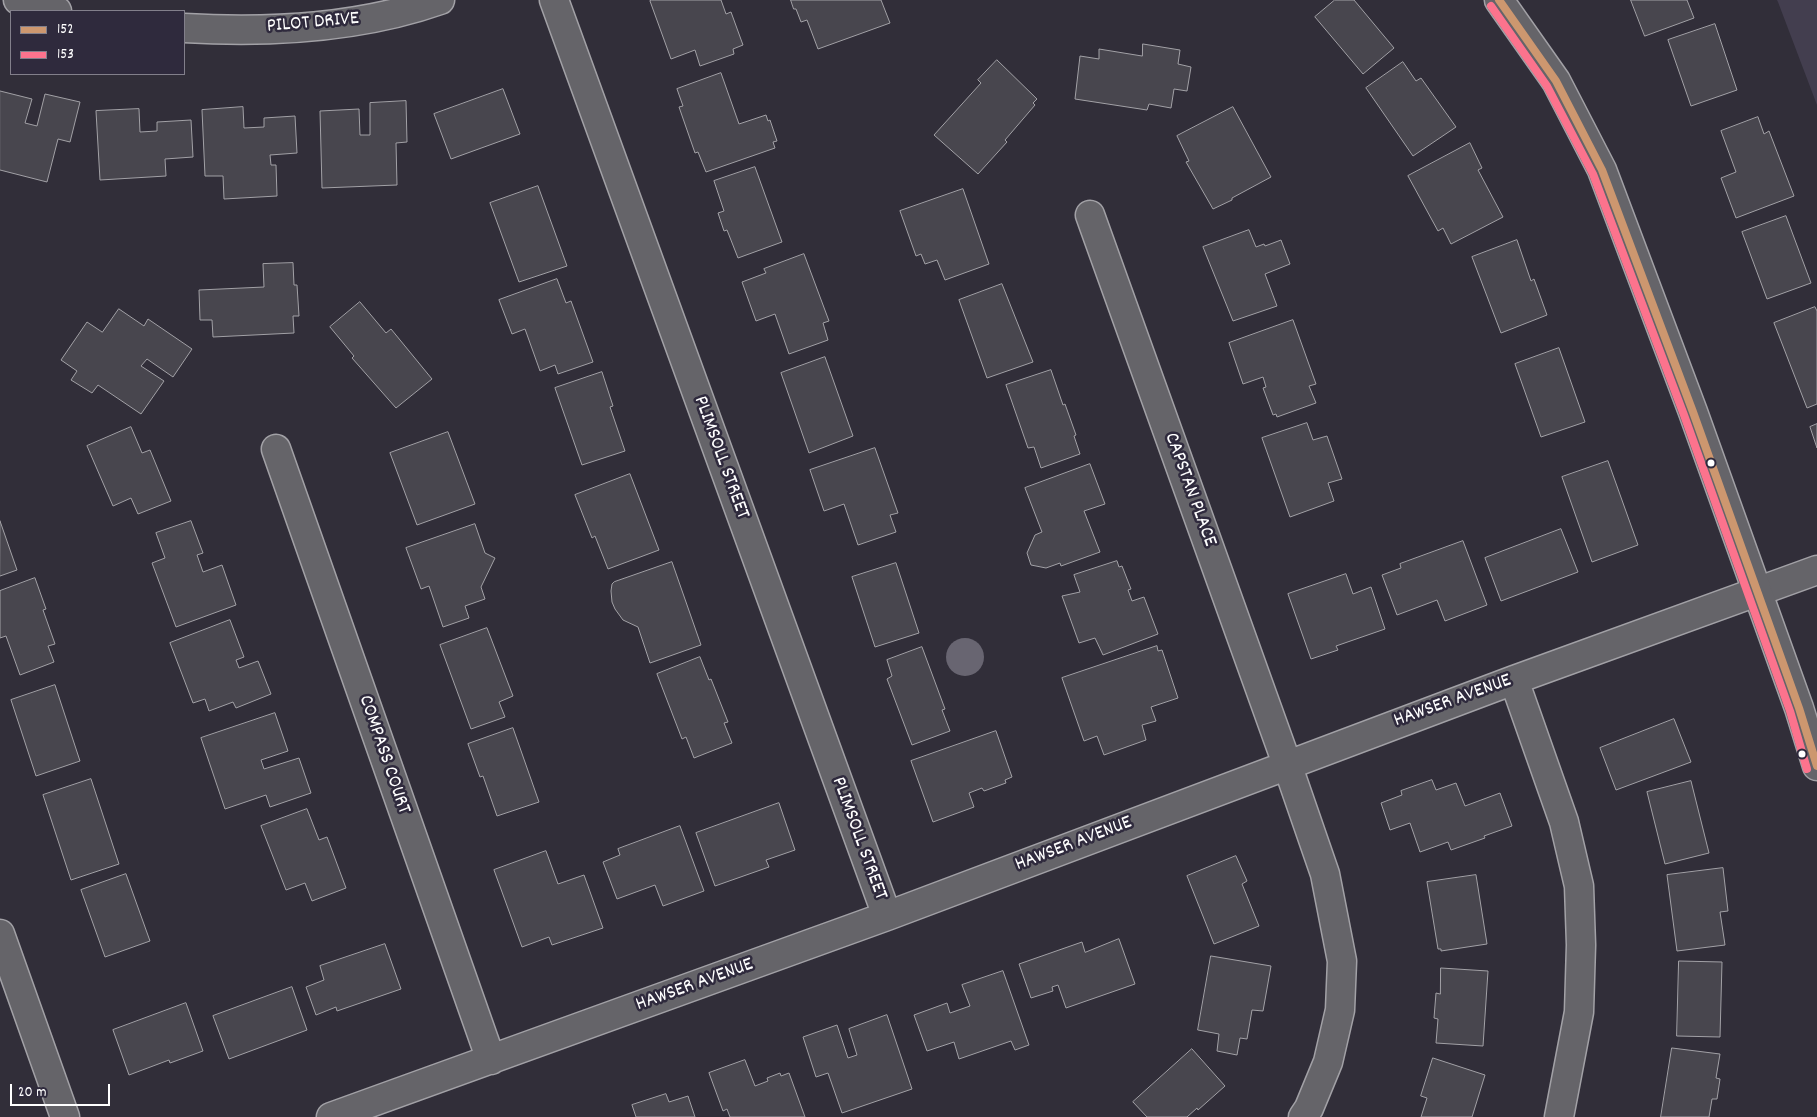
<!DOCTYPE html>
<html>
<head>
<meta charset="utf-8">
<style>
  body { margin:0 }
  #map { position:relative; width:1817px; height:1117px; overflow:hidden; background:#312e39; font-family:Dekko,sans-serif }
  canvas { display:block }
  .legend { position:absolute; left:10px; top:10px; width:175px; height:65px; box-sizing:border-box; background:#2f2a3d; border:1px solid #827f8b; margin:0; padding:6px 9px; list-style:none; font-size:15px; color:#fff }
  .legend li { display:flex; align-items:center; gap:10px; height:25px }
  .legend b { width:25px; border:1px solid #827f8b }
  .scale { position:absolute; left:10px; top:1084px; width:100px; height:22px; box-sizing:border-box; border:2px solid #fff; border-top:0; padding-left:6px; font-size:15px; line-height:18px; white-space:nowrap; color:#fff; -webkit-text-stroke:4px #2f2a3d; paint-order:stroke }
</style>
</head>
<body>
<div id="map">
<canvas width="1817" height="1117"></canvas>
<ul class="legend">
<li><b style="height:6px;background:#cd976f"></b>152</li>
<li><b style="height:6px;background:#fc738d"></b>153</li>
</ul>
<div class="scale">20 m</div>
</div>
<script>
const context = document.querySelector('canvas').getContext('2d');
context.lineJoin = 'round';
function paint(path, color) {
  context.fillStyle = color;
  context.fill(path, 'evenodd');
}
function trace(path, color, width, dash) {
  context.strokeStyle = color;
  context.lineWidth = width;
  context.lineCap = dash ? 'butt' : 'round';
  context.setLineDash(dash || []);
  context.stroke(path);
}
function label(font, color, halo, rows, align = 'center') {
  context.font = font + ' Dekko,sans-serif';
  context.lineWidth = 5;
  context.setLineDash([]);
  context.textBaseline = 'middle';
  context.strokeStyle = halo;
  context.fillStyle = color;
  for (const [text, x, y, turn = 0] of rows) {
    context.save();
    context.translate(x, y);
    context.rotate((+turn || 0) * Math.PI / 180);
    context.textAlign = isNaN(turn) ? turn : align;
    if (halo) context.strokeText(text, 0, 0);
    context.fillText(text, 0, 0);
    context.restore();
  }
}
paint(new Path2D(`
  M1777 0H1817V105L1778 2Z`), '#433e4f');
paint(new Path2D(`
  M946 657a19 19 0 1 1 38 0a19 19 0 1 1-38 0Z`), '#686571');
const building = new Path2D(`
  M652 0H721L726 14 731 12 743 45 733 49 734 54 700 66 695 50 671 59 650 1Z
  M791 0H881L890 23 818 49 807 20 801 22 796 9H794Z
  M1335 0H1354L1394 48 1363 74 1315 17Z
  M1631 0H1687L1694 18 1645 36Z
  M1715 24 1737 90 1691 106 1668 40Z
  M1143 44 1180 50 1178 64 1191 67 1187 91 1174 89 1171 108 1149 104 1147 110 1075 99 1080 56 1099 59V49L1142 56Z
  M997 60 1037 99 1033 103 1035 105 1005 140 1007 142 978 174 934 135 981 83 978 80Z
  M1403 62 1416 81 1421 78 1456 127 1413 156 1366 88Z
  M721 73 739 124 766 115 768 121 770 120 777 141 773 142 775 148 706 172 698 152 695 153 679 107 683 106 677 89Z
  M503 89 520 134 451 159 434 114Z
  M0 91 32 99 25 123 37 126 45 94 80 102 70 142 58 139 47 182 0 170Z
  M406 101 407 142 396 143 397 185 322 188 320 111 359 109 360 135H370V103Z
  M243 107 244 128 264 127V118L295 116 297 153 270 155 271 165H276L277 196 224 199 223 176H205L202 110Z
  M1233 107 1271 177 1232 198V200L1213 209 1186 162 1189 161 1177 136Z
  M139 109 140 132 157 131V122L191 120 193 157 165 159 166 176 100 180 96 111Z
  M1758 117 1764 134 1769 131 1794 196 1736 218 1721 178 1736 172 1721 131Z
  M1470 143 1482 168 1478 170 1503 217 1451 244 1443 228 1438 231 1408 176Z
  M755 167 782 242 738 258 727 230 724 231 718 213 724 211 714 181Z
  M538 186 567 266 519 282 490 203Z
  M963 189 989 264 945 280 937 260 925 264 921 254 916 256 900 211Z
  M1786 216 1811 283 1767 299 1742 232Z
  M1249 230 1256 247 1264 244 1265 246 1281 240 1290 264 1265 274 1277 306 1233 321 1203 247Z
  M1517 240 1531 281 1534 279 1547 315 1501 333 1472 257Z
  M804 254 829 321 823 323 828 340 789 354 775 314 756 321 742 282 766 273 764 269Z
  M293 263 294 285H297L299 316H293L294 333 213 337 212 320H200L199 290 264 287 263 264Z
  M557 279 566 303 571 301 593 362 558 374 555 365 540 371 525 329 512 334 499 300Z
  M1002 284 1033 362 987 378 959 300Z
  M360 302 386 333 391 329 432 379 396 408 352 358 354 356 330 327Z
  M1815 307 1817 311V404L1807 408 1774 323Z
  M119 309 144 326 148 319 192 349 173 377 147 359 141 366 164 381 141 414 98 385 92 393 71 380 77 371 61 360 87 322 102 332Z
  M1293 320 1316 384 1309 386 1316 403 1277 417 1276 414 1273 415 1263 388 1266 387 1263 377 1243 384 1229 343Z
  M1559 348 1585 422 1541 437 1515 364Z
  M825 357 853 436 809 453 781 373Z
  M1051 370 1063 405 1065 404 1076 435 1074 436 1080 454 1041 468 1034 447 1028 448 1006 385Z
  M602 372 613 406 610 407 625 451 582 465 555 388Z
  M1307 423 1313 440 1327 436 1342 479 1328 483 1334 501 1290 517 1262 438Z
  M1817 424V448L1810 427Z
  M131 427 142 453 150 450 171 501 138 514 131 498 113 506 87 446Z
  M448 432 475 504 417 525 390 453Z
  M875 448 898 513 890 515 896 532 858 545 844 504 824 511 810 470Z
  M1608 461 1638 545 1592 562 1562 477Z
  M1090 464 1105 504 1084 511 1100 552 1061 566 1060 563 1046 568 1031 565 1027 553 1035 535 1042 532 1025 488Z
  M630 474 659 550 608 569 595 536 592 538 575 495Z
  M0 521 17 570 0 576Z
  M191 521 203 553 197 555 203 572 222 565 236 605 176 627 152 563 165 558 156 533Z
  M475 524 485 553 495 558 481 587 485 599 465 606 469 618 443 627 429 586 421 589 406 548Z
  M1561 529 1578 572 1501 601 1485 558Z
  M1463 541 1487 605 1445 621 1437 600 1397 615 1382 575 1401 568 1400 564Z
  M1117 561 1119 567 1122 566 1131 589 1128 590 1132 601 1144 597 1158 634 1103 655 1095 638 1079 643 1062 596 1080 592 1074 575Z
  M672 562 701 645 650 663 638 627 623 620 615 609 612 602 611 591 612 584 614 582Z
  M896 563 919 633 875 647 852 577Z
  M1346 574 1353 594 1371 587 1385 629 1336 646 1338 650 1311 659 1288 594Z
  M35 578 46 609 43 610 55 644 48 646 54 662 20 675 6 636 0 638V591Z
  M230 620 244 657 236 660 239 668 258 661 271 694 236 708 233 702 209 711 205 699 193 703 170 643Z
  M487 628 513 696 499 702 505 717 471 729 440 645Z
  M1157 646 1158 651 1162 650 1178 698 1151 707 1156 721 1142 725 1146 740 1104 755 1097 736 1084 741 1062 678Z
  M922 647 945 709 942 710 950 731 912 745 887 679 892 676 887 660Z
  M700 657 709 680 711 679 728 722 724 723 732 743 694 758 686 737 682 739 657 674Z
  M55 685 80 761 36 776 11 700Z
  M275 713 288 751 261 760 264 769 299 758 311 793 270 807 266 795 225 809 201 738Z
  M1674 719 1691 762 1616 790 1600 748Z
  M513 728 539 802 497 816 483 776 480 777 468 744Z
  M996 731 1012 777 1005 780 1006 783 984 791 982 788 969 793 974 807 933 822 911 761Z
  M91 779 119 864 71 880 43 795Z
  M1432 780 1436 790 1456 783 1465 806 1500 793 1512 826 1484 836 1485 838 1451 850 1448 842 1420 852 1410 823 1390 830 1381 803 1402 795 1401 791Z
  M1691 781 1709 853 1665 864 1647 792Z
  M779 803 795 850 766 860 769 867 715 886 696 833Z
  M307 809 319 840 327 837 346 888 312 901 305 883 286 890 261 826Z
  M680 826 704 891 663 906 655 885 617 899 603 862 620 855 618 849Z
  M546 851 558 884 584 875 603 928 552 945 549 937 522 947 494 870Z
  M1236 856 1247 881 1242 884 1259 926 1214 944 1187 876Z
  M1723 868 1728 911 1720 912 1725 945 1677 951 1667 875Z
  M126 874 150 941 105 957 81 890Z
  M1476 875 1487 944 1441 951V949H1438L1427 882Z
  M1119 939 1135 984 1066 1008 1058 985 1052 987 1053 991 1031 998 1019 964 1082 942 1085 952Z
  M385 944 401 989 337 1011 336 1007 316 1015 306 987 324 980 320 966Z
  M1211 956 1271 966 1263 1011 1252 1010 1247 1039 1240 1038 1237 1055 1217 1051 1219 1034 1198 1030Z
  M1679 961 1722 962 1720 1037 1677 1036Z
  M1441 968 1488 971 1483 1046 1436 1043 1438 1019 1434 1018 1436 993 1440 994Z
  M1003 971 1029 1045 1015 1050 1011 1041 959 1059 954 1042 927 1051 914 1015 947 1003 950 1013 970 1006 962 985Z
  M292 987 307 1030 229 1059 213 1016Z
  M186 1003 203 1051 170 1063 169 1060 129 1075 113 1030Z
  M887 1015 912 1089 842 1113 828 1073 816 1077 803 1037 837 1025 848 1058 857 1055 849 1029Z
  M1672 1048 1720 1054 1716 1078 1720 1079 1717 1099H1712L1709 1117H1661Z
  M1192 1049 1225 1086 1198 1110 1197 1108 1187 1117H1147L1133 1102Z
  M1433 1058 1485 1075 1472 1117H1421L1427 1098 1421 1096Z
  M745 1060 755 1086 768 1081 767 1078 780 1073 781 1076 789 1073 805 1117H730L727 1109 723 1111 709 1073Z
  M666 1094 669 1102 688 1096 695 1117H636L632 1105Z`);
paint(building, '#48464e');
trace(building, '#a2a1a6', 1);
const minor = new Path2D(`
  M18 0 57 11
  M554 0 887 916
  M184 28C269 33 358 29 440 0
  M1090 215 1287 764 1325 874 1342 961 1340 1010 1328 1062 1309 1108 1303 1117
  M276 449 491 1060
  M1514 680 1564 822 1579 886 1581 945 1579 1012 1559 1117
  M0 934 65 1117
  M331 1117 887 916 1514 680 1817 570`);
const major = new Path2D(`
  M1499 0 1556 81 1602 170 1693 412 1799 708 1817 766`);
trace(minor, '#a2a1a6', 31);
trace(major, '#a2a1a6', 31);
trace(minor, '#656469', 28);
trace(major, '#656469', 28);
trace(new Path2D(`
  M1499 0 1556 81 1602 170 1693 412 1799 708 1817 766`), '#cd976f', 8);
trace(new Path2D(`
  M1491 6 1547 86 1593 174 1684 415 1790 711 1807 769`), '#fc738d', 8);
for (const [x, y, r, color] of [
  [1711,463,4.5,"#fff"],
  [1802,754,4.5,"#fff"]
]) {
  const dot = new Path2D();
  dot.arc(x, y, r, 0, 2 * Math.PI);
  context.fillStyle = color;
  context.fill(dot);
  trace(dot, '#2f2a3d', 2);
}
label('20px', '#fff', '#2f2a3d', [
  ["PILOT DRIVE",313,24,-5],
  ["PLIMSOLL STREET",720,458,70],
  ["CAPSTAN PLACE",1189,490,70],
  ["HAWSER AVENUE",1453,702,-20],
  ["COMPASS COURT",383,755,71],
  ["PLIMSOLL STREET",858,839,70],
  ["HAWSER AVENUE",1074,845,-21],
  ["HAWSER AVENUE",695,986,-20]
]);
</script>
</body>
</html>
